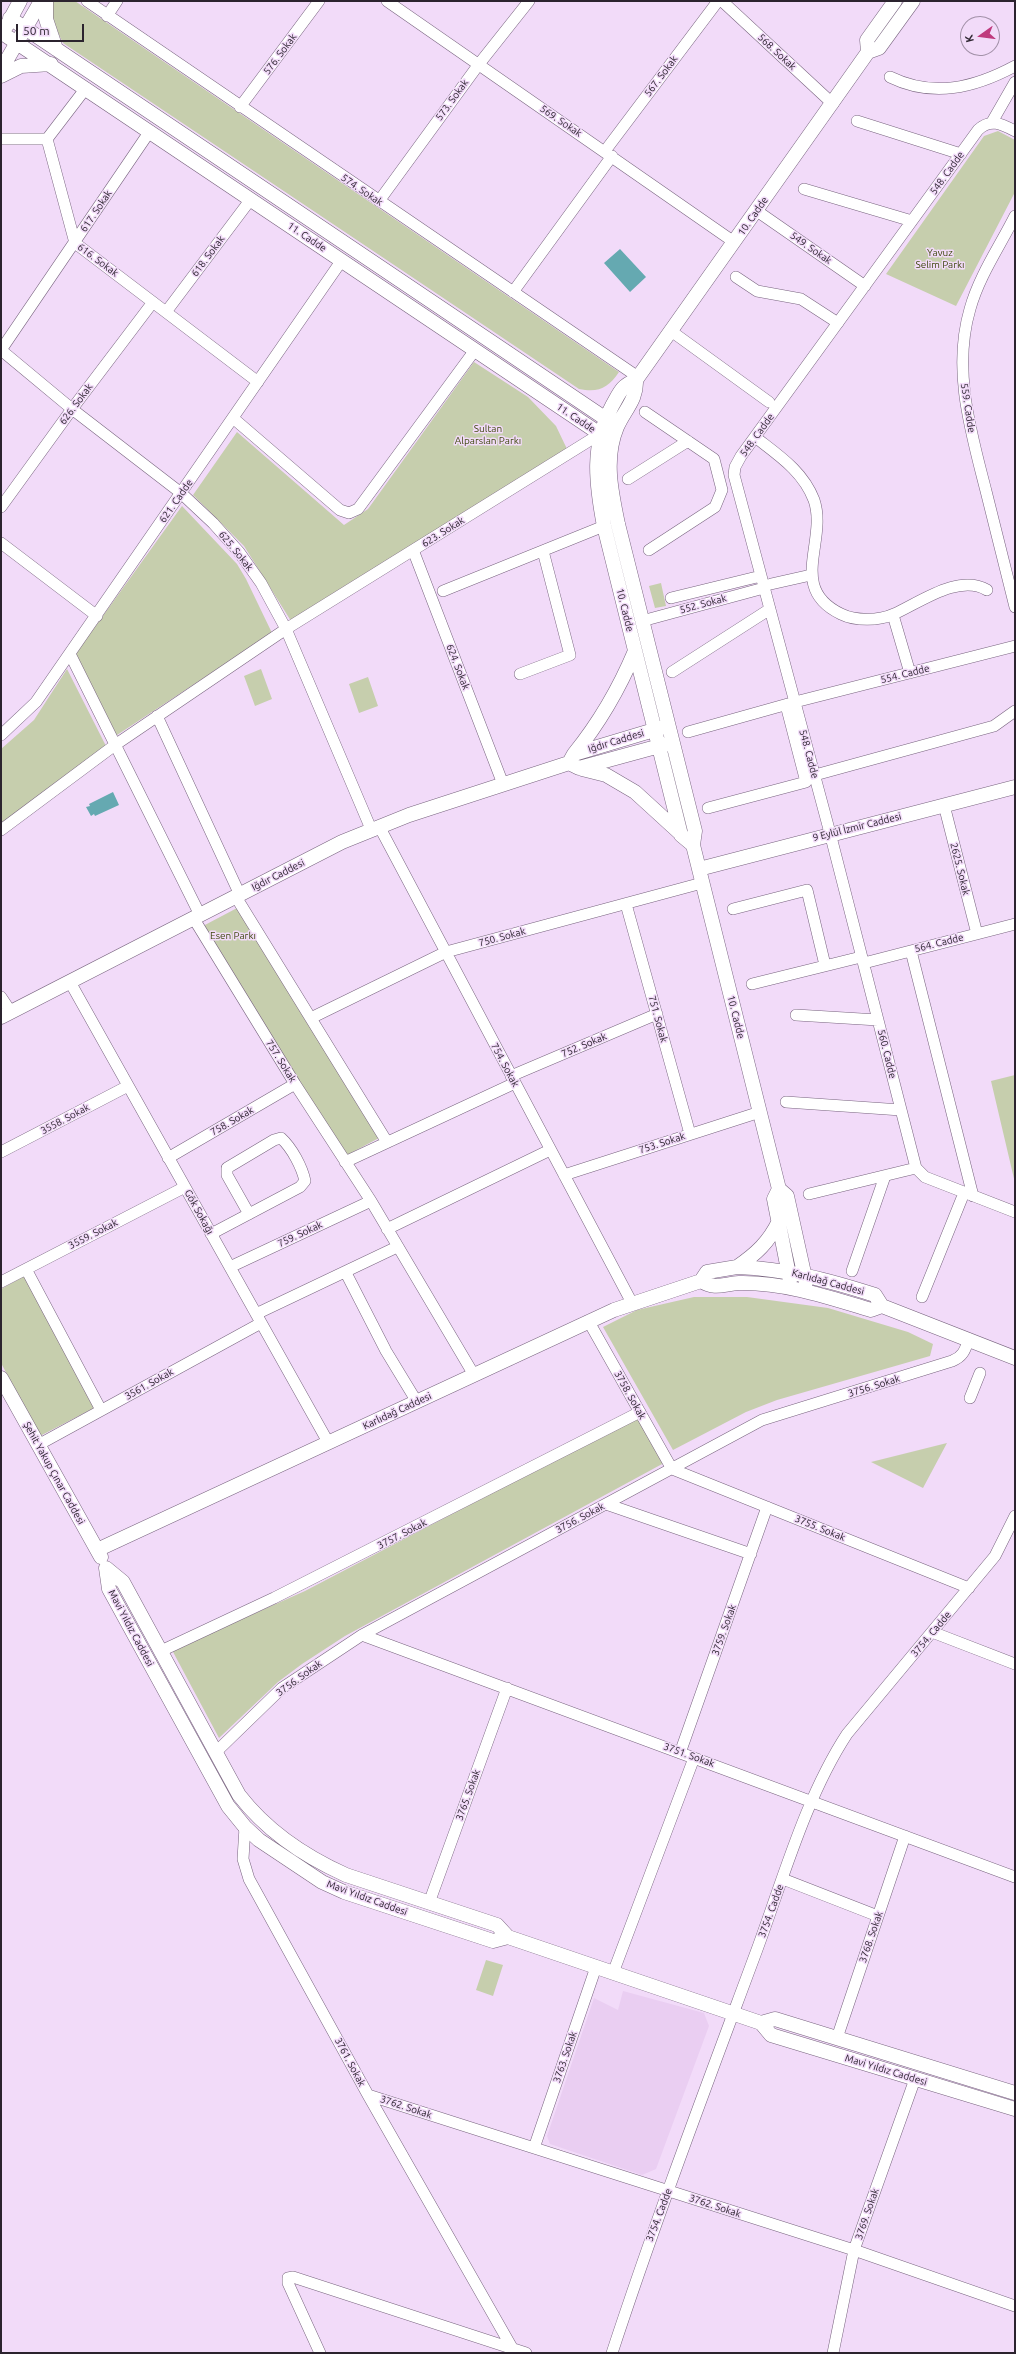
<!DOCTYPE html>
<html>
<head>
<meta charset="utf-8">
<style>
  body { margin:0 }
  #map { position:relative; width:1016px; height:2354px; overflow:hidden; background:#f2dbf9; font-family:Ubuntu,sans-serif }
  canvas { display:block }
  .frame { position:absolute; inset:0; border:2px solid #2b232e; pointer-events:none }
  .north { position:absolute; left:960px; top:16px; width:40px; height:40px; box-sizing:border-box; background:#f2dbf9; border:1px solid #a291a8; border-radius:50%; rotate:256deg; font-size:11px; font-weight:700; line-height:16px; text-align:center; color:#2b232e }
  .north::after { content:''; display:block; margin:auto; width:14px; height:18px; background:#bf3a7d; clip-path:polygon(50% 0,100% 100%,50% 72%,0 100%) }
  .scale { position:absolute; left:16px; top:24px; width:68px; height:18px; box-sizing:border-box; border:2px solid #2b232e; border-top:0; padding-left:5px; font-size:12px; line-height:14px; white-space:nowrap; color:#2b232e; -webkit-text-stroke:3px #f2dbf9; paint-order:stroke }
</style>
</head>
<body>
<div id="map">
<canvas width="1016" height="2354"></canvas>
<div class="frame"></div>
<div class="north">K</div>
<div class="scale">50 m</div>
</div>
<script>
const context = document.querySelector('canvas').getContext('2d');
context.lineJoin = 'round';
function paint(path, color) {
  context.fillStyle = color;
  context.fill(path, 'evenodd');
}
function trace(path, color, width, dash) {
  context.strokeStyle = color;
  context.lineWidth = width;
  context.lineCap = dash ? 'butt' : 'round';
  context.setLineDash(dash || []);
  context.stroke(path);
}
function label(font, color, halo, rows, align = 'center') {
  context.font = font + ' Ubuntu,sans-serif';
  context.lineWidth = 3;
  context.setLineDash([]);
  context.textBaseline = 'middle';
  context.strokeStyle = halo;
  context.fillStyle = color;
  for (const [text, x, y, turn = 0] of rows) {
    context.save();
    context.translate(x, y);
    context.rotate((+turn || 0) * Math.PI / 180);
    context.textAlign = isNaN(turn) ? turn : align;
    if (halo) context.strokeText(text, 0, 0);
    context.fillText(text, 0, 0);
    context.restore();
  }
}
paint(new Path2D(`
  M623 1991 704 2013 709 2026 656 2169 642 2175 550 2144 547 2136 594 1998 618 2010Z`), '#eacef2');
paint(new Path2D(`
  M52 1H75L619 372C608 388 599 393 579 389L63 43 53 23Z
  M998 131 1015 140V192L956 306 886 274 984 136Z
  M474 362 528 397 556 426 567 449 291 621 244 546 193 495 237 432 344 525 368 509Z
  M182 506 237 564 246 579 272 633 114 737 74 656Z
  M661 583 666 606 655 608 649 586Z
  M67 669 106 746 1 826V749L34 720Z
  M261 669 272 699 255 706 244 676Z
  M368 677 378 706 359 713 349 684Z
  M239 907 379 1138 349 1154H343L203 926Z
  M1015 1075V1183L991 1081Z
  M24 1276 94 1408 40 1436 1 1363V1289Z
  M694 1297H747L828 1308 908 1332 933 1344 930 1356 777 1400 746 1412 673 1450 603 1327 637 1310Z
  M639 1416 664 1463 345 1636 302 1664 278 1682 219 1738 172 1650 305 1591Z
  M947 1443 923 1488 871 1462Z
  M486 1960 503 1965 493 1996 476 1990Z`), '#c6cead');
paint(new Path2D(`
  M620 249 646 277 630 292 604 263Z
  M113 792 119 805 95 816 94 814 91 816 86 807 90 806 89 804Z`), '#65a9b1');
const minor = new Path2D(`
  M87 1 638 377
  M387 1 734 242
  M722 1 833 104
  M107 16 117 1
  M890 77C933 98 974 88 1015 66
  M86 88 47 139 75 243 258 382
  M240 107 319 1
  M857 121 961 154
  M992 122 1015 82
  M150 131 1 350 72 409 181 493 213 523 239 552 261 583 286 629 371 829
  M1015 131C1002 124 990 118 978 130L741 456 735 467 734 475 830 833 916 1168 925 1177 1015 1212
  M1 139H47
  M605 151 718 1
  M804 189 912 221
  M379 201 479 64 529 1
  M757 211 865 286
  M1015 216C1000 246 979 276 970 309 952 370 971 432 986 491 996 530 1005 568 1015 607
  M736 277 757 291 801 299 838 323
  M513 292 612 156
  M166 312 251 199
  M671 331 769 402
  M645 412 714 459 722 490 715 507 649 550
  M233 418 340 510 349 513 358 509 475 350
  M755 437C778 455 803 471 814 500 828 541 787 588 841 614 855 621 879 621 894 614 919 603 959 573 987 590
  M628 479 688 441
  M1 507 72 409 153 302
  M1 543 97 616
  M413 550 503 784
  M771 584 811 575
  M443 591 604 526
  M671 598 761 576
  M893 615 910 673
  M642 621 764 588
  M70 654 200 915
  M672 672 770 609
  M520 674 570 655 543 551
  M157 716 240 895
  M688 732 795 702 1015 646
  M1 735 36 702 342 260
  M815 775 994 726 1015 711
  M944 805 977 934
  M708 808 806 782 786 705
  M379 826 632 1303
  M1 830 115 745 286 629 600 434
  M236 897 387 1142
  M626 904 690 1134
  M733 909 807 890 825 965
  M194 919 295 1084 371 1201 474 1375
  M911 951 973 1196
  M864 963 1015 924
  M70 982 328 1442
  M752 984 861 957
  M1 997 11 1012
  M796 1015 878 1020
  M311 1018 446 952 702 883
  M511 1076 657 1014
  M786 1102 901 1110
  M1 1152 128 1086
  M168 1158 295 1084
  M345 1162 515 1083
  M564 1175 760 1112
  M809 1194 916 1168
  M387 1229 550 1150
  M211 1234 300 1187 305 1181C302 1167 292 1148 281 1138L274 1140 227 1168V1175L249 1214
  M230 1267 371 1201
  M26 1269 101 1410
  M852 1271 885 1176
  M346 1273 386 1351 417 1402
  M1 1282 185 1187
  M922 1297 964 1193
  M256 1314 397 1247
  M589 1322 672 1469 969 1588
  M970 1398 980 1373
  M38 1445 261 1323
  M606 1504 751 1554
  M932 1632 1015 1664
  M362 1635 1015 1877
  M161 1651 274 1598 640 1412
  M216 1752 282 1688 362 1635 762 1420 952 1361C963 1357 965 1350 969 1339
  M680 1753 767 1507
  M245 1827 243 1859 249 1879 368 2095 515 2353
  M783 1879 878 1916
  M429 1903 507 1688
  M613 1973 694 1758
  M837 2038 905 1836
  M368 2095 854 2250 1015 2306
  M534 2148 596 1967
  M320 2353 288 2283V2278L293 2277 526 2353
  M612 2353C656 2219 706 2087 755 1955 782 1883 805 1798 847 1734L995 1556 1015 1516
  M833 2353 854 2250 915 2079`);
const major = new Path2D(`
  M46 1V19L56 49
  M10 18 612 423
  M6 27 20 1
  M2 33 606 438
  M868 52 867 40 895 1
  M1 70 41 1
  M1 76 21 66 51 64
  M636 380C637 400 625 409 617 427 604 458 611 491 618 524L695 831 693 845 681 835 604 526C596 484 591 445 612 406 620 392 621 386 636 380L868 52 879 48 913 1
  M664 727 574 754 569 763 579 768 667 744
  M574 754C600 722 619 689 635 651
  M582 769 606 775 635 792 681 834
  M693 845 779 1189
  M699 869 1015 787
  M1 1017 342 842 409 815 569 763
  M737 1267C787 1269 828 1280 875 1295L882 1306 871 1310C828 1297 784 1282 739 1283 723 1284 716 1290 701 1281L707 1272Z
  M737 1267C756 1254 769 1242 779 1221
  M790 1280 774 1199 779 1189 787 1196 806 1282
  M882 1306 1015 1358
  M1 1378 101 1557
  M97 1550 614 1310 701 1281
  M508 1937 493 1941 344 1892 322 1882 259 1840 245 1827 228 1806 109 1589 106 1568 123 1582 239 1795C266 1830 306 1857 346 1875L497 1925 508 1937 761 2023
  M1015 2093 775 2019 761 2023 771 2035 1015 2109`);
trace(minor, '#78647f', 12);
trace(major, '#78647f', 15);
trace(minor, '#fff', 11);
trace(major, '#fff', 14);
label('10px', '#2b232e', '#f2dbf9', [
  ["568. Sokak",777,52,43],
  ["576. Sokak",280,54,-53],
  ["567. Sokak",661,76,-53],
  ["573. Sokak",452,100,-54],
  ["569. Sokak",561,121,34],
  ["548. Cadde",947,173,-54],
  ["574. Sokak",362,190,34],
  ["617. Sokak",96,211,-56],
  ["10. Cadde",753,216,-55],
  ["11. Cadde",307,237,34],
  ["549. Sokak",811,248,35],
  ["618. Sokak",208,256,-53],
  ["616. Sokak",98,260,37],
  ["626. Sokak",76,404,-53],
  ["559. Cadde",968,408,81],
  ["11. Cadde",576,418,34],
  ["548. Cadde",757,435,-54],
  ["621. Cadde",176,501,-55],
  ["623. Sokak",443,532,-32],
  ["625. Sokak",236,551,51],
  ["552. Sokak",703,604,-15],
  ["10. Cadde",625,610,76],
  ["624. Sokak",458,667,69],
  ["554. Cadde",905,674,-14],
  ["Iğdır Caddesi",616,741,-17],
  ["548. Cadde",809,754,75],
  ["9 Eylül İzmir Caddesi",857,827,-14],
  ["2625. Sokak",960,869,76],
  ["Iğdır Caddesi",278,875,-27],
  ["750. Sokak",502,937,-15],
  ["564. Cadde",939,943,-14],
  ["10. Cadde",736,1017,76],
  ["751. Sokak",658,1019,75],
  ["752. Sokak",584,1045,-23],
  ["560. Cadde",887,1054,76],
  ["757. Sokak",281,1061,58],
  ["754. Sokak",505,1065,62],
  ["3558. Sokak",65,1119,-28],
  ["758. Sokak",232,1121,-30],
  ["753. Sokak",662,1143,-18],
  ["Gök Sokağı",199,1212,61],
  ["3559. Sokak",93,1234,-27],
  ["759. Sokak",300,1234,-25],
  ["Karlıdağ Caddesi",828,1282,15],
  ["3561. Sokak",149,1384,-29],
  ["3756. Sokak",874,1386,-17],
  ["3758. Sokak",630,1395,61],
  ["Karlıdağ Caddesi",397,1411,-25],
  ["Şehit Yakup Çınar Caddesi",54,1473,61],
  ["3756. Sokak",580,1518,-28],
  ["3755. Sokak",820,1528,22],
  ["3757. Sokak",402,1534,-27],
  ["Mavi Yıldız Caddesi",131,1628,62],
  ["3759. Sokak",724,1630,-70],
  ["3754. Cadde",931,1634,-50],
  ["3756. Sokak",299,1678,-36],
  ["3751. Sokak",689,1755,20],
  ["3765. Sokak",468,1795,-70],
  ["Mavi Yıldız Caddesi",367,1898,20],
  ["3754. Cadde",771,1911,-70],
  ["3768. Sokak",871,1937,-71],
  ["3763. Sokak",565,2057,-71],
  ["3761. Sokak",350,2062,62],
  ["Mavi Yıldız Caddesi",886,2070,17],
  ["3762. Sokak",406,2107,18],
  ["3762. Sokak",715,2206,18],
  ["3769. Sokak",867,2214,-71],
  ["3754. Cadde",659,2215,-69]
]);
label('10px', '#3d470c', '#f2dbf9', [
  ["Yavuz",940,253],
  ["Selim Parkı",940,265],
  ["Sultan",488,429],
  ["Alparslan Parkı",488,441],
  ["Esen Parkı",233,936]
]);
</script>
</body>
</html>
